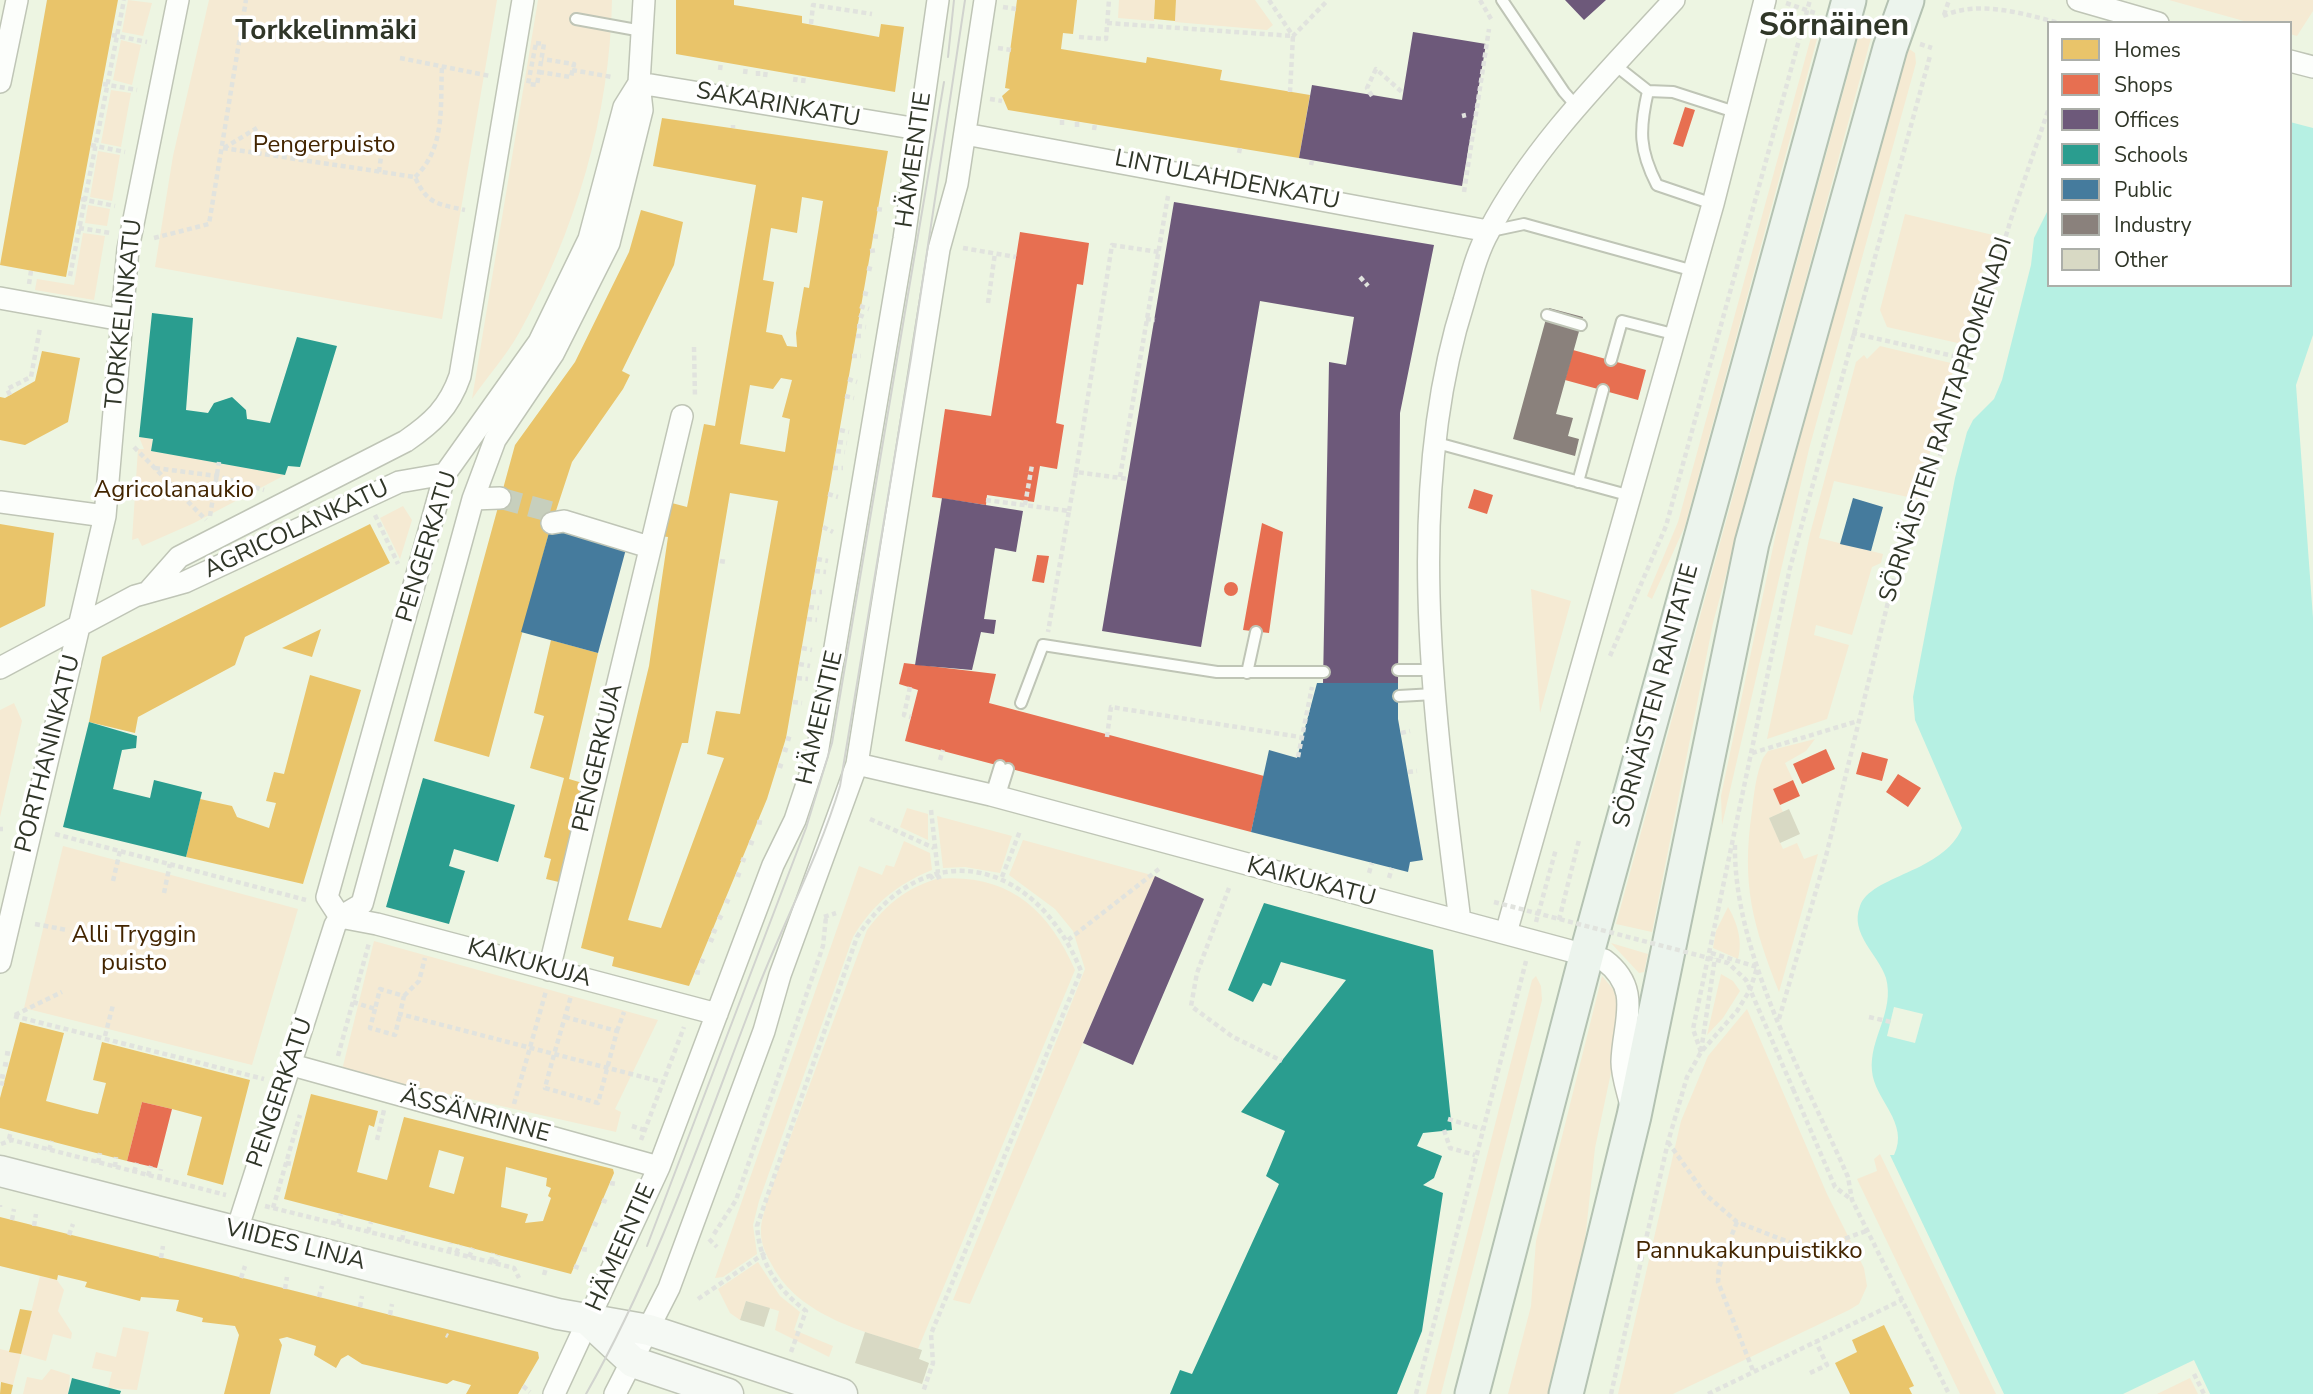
<!DOCTYPE html>
<html>
<head>
<meta charset="utf-8">
<style>
  body { margin:0 }
  #map { position:relative; width:2313px; height:1394px; overflow:hidden; background:#edf5e2; font-family:"Nunito Sans",sans-serif }
  canvas { display:block }
  .legend { position:absolute; left:2047px; top:21px; width:245px; height:266px; box-sizing:border-box; background:#fff; border:2px solid #acafa9; margin:0; padding:9px 12px; list-style:none; font-size:21px; color:#303628 }
  .legend li { display:flex; align-items:center; gap:14px; height:35px }
  .legend b { width:35px; border:2px solid #acafa9 }
</style>
</head>
<body>
<div id="map">
<canvas width="2313" height="1394"></canvas>
<ul class="legend">
<li><b style="height:19px;background:#e9c46a"></b>Homes</li>
<li><b style="height:19px;background:#e76f51"></b>Shops</li>
<li><b style="height:19px;background:#6d597a"></b>Offices</li>
<li><b style="height:19px;background:#2a9d8f"></b>Schools</li>
<li><b style="height:19px;background:#457b9d"></b>Public</li>
<li><b style="height:19px;background:#8a817c"></b>Industry</li>
<li><b style="height:19px;background:#d8d9c4"></b>Other</li>
</ul>
</div>
<script>
const context = document.querySelector('canvas').getContext('2d');
context.lineJoin = 'round';
function paint(path, color) {
  context.fillStyle = color;
  context.fill(path, 'evenodd');
}
function trace(path, color, width, dash) {
  context.strokeStyle = color;
  context.lineWidth = width;
  context.lineCap = dash ? 'butt' : 'round';
  context.setLineDash(dash || []);
  context.stroke(path);
}
function label(font, color, halo, rows, align = 'center') {
  context.font = font + ' "Nunito Sans",sans-serif';
  context.lineWidth = 7;
  context.setLineDash([]);
  context.textBaseline = 'middle';
  context.strokeStyle = halo;
  context.fillStyle = color;
  for (const [text, x, y, turn = 0] of rows) {
    context.save();
    context.translate(x, y);
    context.rotate((+turn || 0) * Math.PI / 180);
    context.textAlign = isNaN(turn) ? turn : align;
    if (halo) context.strokeText(text, 0, 0);
    context.fillText(text, 0, 0);
    context.restore();
  }
}
paint(new Path2D(`
  M128 0 152 3 143 36 122 32Z
  M209 0H497L442 319 155 267 173 156Z
  M538 0H612C610 116 575 232 519 333 506 356 487 377 472 399Z
  M1119 0H1155L1154 21 1118 18Z
  M1176 0H1255L1273 25 1267 30 1175 22Z
  M2169 0H2313V11L2297 36 2290 34V23H2251Z
  M1820 28 1685 526 1652 599 1647 596 1678 522 1813 30Z
  M1859 34 1871 38 1713 623 1652 932 1616 924Z
  M121 40 141 45 132 85 113 80Z
  M1908 48 1915 53 1916 63 1809 449 1722 825 1721 796 1782 504Z
  M111 90 131 93 121 147 101 143Z
  M98 151 120 155 112 201 90 197Z
  M88 205 110 209 107 226 85 223Z
  M1905 214 1993 235 1962 344 1887 327 1880 310Z
  M83 233 105 236 94 300 35 290 37 279 74 285Z
  M1880 346 1955 364 1917 499 1834 481 1819 538 1883 554 1881 563 1872 567 1852 635 1816 625 1814 635 1849 645 1827 719 1767 739 1810 534 1856 362 1864 355 1867 359Z
  M139 437 153 439 151 451 285 475 194 523 142 546 138 538 132 540 138 449H144Z
  M403 506 412 520 400 559 380 518Z
  M1531 589 1571 601 1540 713Z
  M14 703 22 721 0 817V710Z
  M1815 739 1806 751 1785 763 1793 780 1773 789 1783 812 1769 818 1783 849 1797 843 1804 859 1818 854 1779 992C1753 925 1741 885 1752 811 1754 794 1756 774 1763 758L1768 751Z
  M907 808 928 814V840L900 827Z
  M937 816 1012 836 1000 873 965 867 943 868Z
  M1023 840 1155 876 970 1304 953 1300 1085 969 1073 931 1055 909 1009 875Z
  M904 841 930 853 932 870C897 884 872 905 853 937L759 1201 753 1225 757 1254 723 1277 715 1278 859 866 882 875 886 865 894 867Z
  M63 846 298 909 252 1065 24 1008Z
  M936 879C1007 873 1047 907 1075 970L918 1349C866 1332 799 1317 772 1265 766 1255 760 1242 761 1229 761 1221 765 1211 766 1203L867 930C887 904 905 889 936 879Z
  M1728 907C1737 922 1743 941 1738 959L1713 948 1716 931Z
  M374 941 658 1020 615 1109 621 1112 616 1132 342 1070Z
  M1611 943 1648 954 1644 972 1639 973Z
  M1721 974 1733 981 1740 991 1723 1018 1707 1035Z
  M1536 976 1541 986 1542 1000 1441 1394H1426L1532 980Z
  M1602 976 1613 989 1619 1005V1035L1595 1148 1582 1268 1552 1394H1508L1531 1306 1536 1241Z
  M1747 1009 1827 1194 1864 1268 1867 1286 1859 1304 1849 1310 1673 1394H1618L1681 1121 1708 1056Z
  M1880 1154 1996 1394H1960L1857 1179 1877 1171 1874 1159Z
  M758 1262 780 1296 800 1312 794 1330 833 1346 829 1357 775 1330 779 1311 746 1301 740 1320 730 1313 718 1289Z
  M40 1276 57 1280 64 1290 58 1311 72 1333 71 1339 53 1334 46 1361 21 1354 13 1385 0 1382V1349L21 1354Z
  M123 1327 149 1332 137 1390 108 1388 112 1372 92 1368 96 1352 116 1357Z
  M51 1369 70 1375 68 1394H23L27 1377 42 1380Z
  M2190 1378 2198 1394H2157Z`), '#f5ead3');
paint(new Path2D(`
  M2290 122 2313 128V335L2296 385 2313 618V1394H2210L2194 1360 2123 1394H2004L1890 1155H1894C1910 1123 1874 1099 1872 1071 1869 1038 1895 1012 1886 978 1879 955 1849 934 1860 906 1871 875 1943 873 1962 828L1915 720 1913 697 1955 478 1967 432 1973 420 1994 399 2002 380 2031 265 2034 238 2049 208V285H2290Z`), '#b6f0e3');
paint(new Path2D(`
  M1894 1007 1923 1014 1915 1043 1887 1036Z`), '#edf5e2');
paint(new Path2D(`
  M47 0H118L66 277 0 265Z
  M676 0H734V5L802 16V23L879 37 881 24 904 27 895 92 676 54Z
  M1017 0H1077L1073 34 1063 33 1061 49 1146 63 1147 57 1222 70 1220 80 1310 95 1299 158 1008 110 1002 96 1010 89 1005 88Z
  M1155 0H1176L1175 21 1154 19Z
  M662 118 888 151 786 738 767 799 689 986 612 966 614 957 581 948 649 666 668 537 660 536 668 502 687 507 704 424 715 426 756 185 653 166ZM802 197 823 201 809 288 804 287 796 333 797 347 787 346 782 335 766 332 774 282 763 280 771 228 797 233ZM781 378 792 380 782 417 790 419 785 452 740 444 750 385 773 389ZM730 493 778 501 740 714 716 711 707 754 724 758 661 928 628 920 682 743H688Z
  M641 210 683 222 674 265 622 371 630 375 623 389 572 462 550 529 489 757 434 741 515 445 575 362 629 252Z
  M42 351 80 358 68 422 25 445 0 440V397L5 398 35 381Z
  M0 524 54 533 45 606 0 628Z
  M370 524 390 563 245 637 235 665 138 717 135 733 89 722 102 657Z
  M321 629 312 657 282 648Z
  M551 640 598 653 569 779 586 784 563 883 546 879 551 859 544 857 564 778 530 768 544 716 534 713Z
  M310 675 361 690 303 884 186 857 200 799 232 806 237 817 269 828 276 803 266 801 274 772 284 774Z
  M20 1022 64 1033 46 1101 84 1111 98 1114 106 1083 93 1080 102 1042 250 1080 223 1185 187 1175 202 1117 172 1109 142 1102 127 1161 0 1128V1098Z
  M311 1094 378 1111 374 1127 369 1125 357 1172 387 1180 404 1117 613 1169 614 1173 571 1274 284 1199ZM439 1150 464 1157 454 1194 429 1187ZM506 1167 547 1178 546 1186 551 1188 548 1196 551 1198 543 1221 525 1223 528 1214 501 1207Z
  M0 1217 538 1352 539 1358 518 1394H466L471 1385 453 1380 447 1384 362 1364 348 1355 341 1359 336 1368 314 1355 316 1346 287 1337 279 1339 282 1345 270 1394H224L239 1335 235 1326 202 1322 203 1318 176 1311 179 1300 141 1297 140 1301 85 1287 87 1282 58 1275 57 1280 0 1266Z
  M20 1309 32 1311 21 1354 9 1352Z
  M1884 1325 1914 1386 1909 1388 1912 1394H1850L1835 1363 1857 1352 1852 1340Z
  M1 1382 13 1385 11 1394H0Z`), '#e9c46a');
paint(new Path2D(`
  M1685 107 1695 110 1683 147 1673 144Z
  M1020 232 1089 243 1083 285 1077 284 1056 423 1064 425 1057 469 1040 466 1034 502 987 495 986 505 932 497 945 409 991 416Z
  M1573 350 1646 370 1638 400 1565 380Z
  M1474 489 1493 495 1487 514 1468 508Z
  M1262 523 1283 532 1269 633 1243 630Z
  M1037 555 1049 556 1044 583 1032 581Z
  M1224 589a7 7 0 1 1 14 0a7 7 0 1 1-14 0Z
  M904 663 996 674 989 703 1264 776 1251 832 905 741 918 690 899 684Z
  M1826 749 1835 769 1802 784 1793 764Z
  M1862 752 1888 759 1882 781 1856 774Z
  M1898 774 1921 788 1908 807 1886 792Z
  M1793 780 1800 796 1780 805 1773 789Z
  M142 1102 172 1109 157 1168 127 1161Z`), '#e76f51');
paint(new Path2D(`
  M1565 0H1606L1584 20Z
  M1413 32 1486 44 1462 186 1299 158 1312 85 1402 100Z
  M1174 202 1434 245 1400 413 1398 683H1323L1329 362 1346 365 1354 317 1342 315 1260 301 1201 647 1102 631Z
  M942 498 1023 511 1016 552 995 548 984 619 996 620 994 634 981 632 972 670 915 665Z
  M1155 876 1204 899 1133 1065 1083 1043Z`), '#6d597a');
paint(new Path2D(`
  M152 313 193 318 186 410 208 413 214 403 232 397 246 410 247 419 270 423 297 337 337 346 300 467 288 466 285 475 151 451 153 439 139 437Z
  M89 722 137 736 136 748 122 750 113 789 150 798 154 780 202 792 186 857 63 827Z
  M423 778 515 805 498 862 454 849 449 866 465 871 449 924 386 907Z
  M1264 903 1433 950 1452 1130 1423 1133 1417 1146 1442 1156 1434 1178 1423 1185 1443 1193 1422 1331 1397 1394H1170L1180 1370 1192 1374 1279 1184 1266 1176 1285 1131 1241 1112 1346 980 1281 962 1271 986 1263 983 1253 1002 1228 990Z
  M72 1378 121 1391 120 1394H68Z`), '#2a9d8f');
paint(new Path2D(`
  M1853 498 1883 507 1871 551 1840 544Z
  M550 529 626 549 598 653 521 632Z
  M1317 683H1398V719L1423 860 1410 862 1408 872 1251 832 1269 750 1297 758Z`), '#457b9d');
paint(new Path2D(`
  M1549 308 1583 317 1556 414 1573 418 1568 436 1579 439 1575 456 1513 439Z`), '#8a817c');
paint(new Path2D(`
  M1789 809 1800 834 1780 843 1769 818Z
  M746 1301 770 1308 764 1327 740 1320Z
  M865 1332 922 1350 919 1359 929 1363 922 1384 855 1363Z`), '#d8d9c4');
trace(new Path2D(`
  M500 498 555 513`), '#c7cfbd', 21, [21, 10]);
const lane = new Path2D(`
  M1502 0 1564 92 1578 108
  M576 19 642 31
  M1615 65 1648 91 1673 92 1738 113
  M1648 91C1639 130 1639 150 1657 185L1713 204
  M1491 231 1524 224 1694 271
  M1547 315 1581 325
  M1611 360 1622 321 1677 335
  M1437 443 1631 496
  M1578 482 1603 390
  M1398 670H1433
  M1247 673 1256 632
  M1399 696 1434 694
  M1021 703 1043 645 1217 672H1324
  M991 795 1000 766
  M999 798 1008 769`);
const street = new Path2D(`
  M2078 0 2158 23
  M2290 61 2313 67
  M0 82 17 0
  M639 83 918 129
  M965 134 1488 231
  M0 298 122 320
  M473 499 500 498
  M0 502 105 516
  M552 523 564 521 649 547
  M149 591 179 557 406 441C432 423 449 408 460 376L523 0
  M0 668 135 596 185 582 399 482 445 474
  M857 764 991 795 1604 960C1643 989 1623 1022 1622 1062 1622 1076 1628 1092 1631 1106
  M340 917 327 897 445 474 539 342 589 239 624 107 639 83
  M340 917 377 924 717 1014
  M1460 921C1435 722 1402 495 1464 301 1471 277 1477 252 1489 231 1533 146 1610 70 1674 0
  M1506 933 1713 204 1765 0
  M0 962 105 516 128 249 178 0
  M549 970 682 416
  M292 1065 659 1167
  M237 1230 335 925 340 917 362 904 473 499 495 440 553 354 609 243 642 110 639 83 644 0
  M554 1394 659 1167 773 865 795 820 817 754 904 239 938 0
  M615 1394 669 1288 764 1031 780 975 857 764 939 249 957 184 985 0`);
const secondary = new Path2D(`
  M0 1171 558 1314 649 1330 842 1394
  M590 1322 633 1362 728 1394`);
const primary = new Path2D(`
  M1472 1394 1587 953 1849 0
  M1566 1394 1634 1116 1752 543 1890 48 1907 0`);
trace(lane, '#bfc5b6', 14);
trace(street, '#bfc5b6', 24);
trace(secondary, '#bfc5b6', 33);
trace(primary, '#b4c2b2', 37);
trace(new Path2D(`
  M1269 0 1293 36 1328 0
  M1480 0 1491 19
  M1786 3 1818 14
  M1003 7 1016 9
  M1944 15 1949 0
  M1943 16C1979 0 2021 13 2059 23
  M1107 23 1293 36 1290 92
  M811 24 813 5 872 14
  M112 35 147 42
  M1079 37 1106 39 1109 0
  M536 43 544 44 537 85 528 84Z
  M1920 44 1932 48
  M998 48 1011 50
  M400 58 490 76
  M572 70 612 77
  M720 70 721 62
  M539 72 571 77 574 64 542 59
  M745 74 746 66
  M758 76V68
  M765 77 766 70
  M795 82 796 75
  M803 83 804 76
  M103 84 137 90
  M1372 96 1367 88 1376 69 1403 93
  M990 99 1002 101
  M1462 116 1466 115
  M1062 125V119
  M1077 127V121
  M733 128V125
  M1094 130 1095 124
  M91 145 125 152
  M223 148 415 177C427 204 437 204 465 210
  M224 148 257 128
  M1239 153 1240 148
  M1311 165 1312 161
  M379 172 382 149
  M415 177C446 148 440 105 442 66
  M1464 192 1489 29
  M81 199 115 206
  M877 209 885 210
  M79 228 111 233
  M873 236 880 237
  M154 238 209 224 246 0
  M963 248 1016 257
  M870 251 878 250
  M867 268 875 270
  M70 276 124 0
  M1360 277 1368 286
  M29 284 31 271
  M863 293 871 295
  M988 303 995 253
  M860 306 869 309
  M859 315 867 318
  M1146 319 1155 320
  M857 326 866 327
  M1852 333 1971 360
  M856 336H864
  M694 347 695 398
  M852 356H861
  M848 379 857 382
  M10 395 7 389 31 377 40 328
  M845 396 854 398
  M840 430 849 432
  M838 442 847 443
  M134 447 206 520
  M836 451 845 452
  M155 468 217 476 264 490
  M833 468H843
  M1076 472 1112 245 1159 252
  M1120 477 1168 196
  M828 494 838 497
  M986 500 1069 511 1048 632
  M1025 505 1032 465
  M1069 511 1076 472 1128 479
  M375 515 398 564
  M210 516 219 462
  M823 527 833 532
  M817 559 828 561
  M720 561 726 562
  M815 571 826 572
  M811 592H822
  M809 607 819 608
  M807 619 817 620
  M802 648 812 650
  M1610 656 1666 526 1810 0
  M799 664 810 666
  M797 678 808 679
  M910 687 904 715 911 717
  M793 702 802 703
  M1401 733 1410 731
  M1107 737 1111 707 1300 737
  M786 738 793 740
  M783 749 789 751
  M1752 753 1858 721
  M1298 757 1312 687
  M940 760 943 750
  M778 765 784 767
  M1408 772 1417 771
  M931 810 938 873
  M870 819 934 848
  M757 822 763 823
  M0 829H3
  M55 834 306 900
  M749 842 755 844
  M1735 845C1733 952 1805 1079 1848 1177L1852 1200 1949 1394
  M741 859 749 862
  M1369 873 1372 863
  M736 874 742 876
  M930 875 933 879 939 877 940 881
  M1002 877 1020 831
  M1389 878 1392 868
  M113 881 120 851
  M1229 888 1197 973 1191 1006 1233 1037 1282 1061
  M164 893 170 864
  M725 900 731 903
  M718 916 725 920
  M824 917 836 913
  M1559 920 1579 840
  M1536 922 1556 849
  M35 924 67 930
  M712 930 719 933
  M709 939 716 942
  M1068 940 1159 869
  M1711 953 1757 967
  M700 960 707 963
  M695 972 702 973
  M404 996 419 981 425 958
  M353 1002 375 1009 380 989 404 996 400 1014 662 1082
  M375 1009 370 1028 395 1035 400 1014
  M15 1015 62 992
  M14 1016 264 1079
  M565 1017 617 1031 598 1103 545 1088C553 1057 562 1027 571 996
  M1869 1017 1891 1022
  M1779 1019 1826 856 1899 557 1926 502 2011 219 2049 108
  M617 1031 624 1012
  M105 1036 113 1005
  M1701 1051 1715 958
  M1701 1052 1693 1029 1790 568 1930 56
  M5 1053 12 1054
  M338 1056 369 943
  M3 1064 9 1065
  M0 1076 5 1077
  M0 1083 4 1084
  M1793 1089 1835 1187 1852 1200
  M514 1104 546 991
  M1448 1119 1482 1129
  M632 1126 644 1130
  M1444 1130 1450 1148 1475 1155
  M9 1139 11 1131
  M377 1140 384 1110
  M641 1140 684 1027
  M1668 1142 1705 1194 1737 1222 1804 1248H1819L1866 1231
  M1 1144 12 1140 226 1195
  M49 1150 52 1141
  M98 1163 100 1153
  M286 1163 293 1164
  M115 1167 116 1157
  M134 1172 137 1163
  M148 1176 151 1166
  M159 1179 161 1169
  M610 1183 616 1184
  M602 1200 609 1203
  M265 1206 514 1268 519 1278
  M0 1207V1205
  M273 1208 300 1115
  M12 1220 14 1209
  M1737 1222 1719 1267 1718 1282 1754 1373
  M593 1223 599 1226
  M338 1224 341 1214
  M34 1226 36 1214
  M368 1232 371 1222
  M714 1234 736 1200 823 946 826 917
  M69 1235 73 1224
  M709 1239 717 1247
  M402 1240 404 1231
  M582 1249 588 1250
  M449 1252 451 1243
  M456 1253 460 1245
  M469 1257 473 1248
  M161 1258 163 1246
  M491 1262 493 1253
  M495 1264 498 1255
  M574 1266 579 1268
  M544 1275 546 1268
  M241 1278 245 1266
  M285 1289 287 1277
  M319 1297 322 1286
  M698 1299 765 1253
  M360 1307 362 1296
  M390 1315 392 1304
  M446 1335 448 1336
  M791 1352 806 1311C776 1288 760 1263 757 1226L857 937C928 830 1037 861 1081 971L931 1334 933 1363 923 1392
  M1810 1373 1827 1365 1816 1342
  M2194 1374 2204 1394
  M523 1386 530 1392
  M1416 1394 1526 961
  M1611 1394 1668 1142 1687 1077 1701 1052 1737 1011 1750 990 1757 968
  M1708 1394 1902 1300`), '#e1e3de', 4.5, [5, 3.5]);
trace(lane, '#fcfefb', 10);
trace(street, '#fcfefb', 21);
trace(secondary, '#f5f9f4', 30);
trace(primary, '#ecf4ed', 33);
trace(new Path2D(`
  M948 57 954 0
  M647 1246 806 828 832 743 944 82
  M586 1394C659 1265 705 1125 758 988 785 919 819 856 840 786L911 358 965 0`), '#d1d3ce', 2);
trace(new Path2D(`
  M1494 902 1728 963 1746 980 1793 1089`), '#e1e3de', 4.5, [5, 3.5]);
label('24px', '#303628', '#fff', [
  ["SAKARINKATU",778,106,10],
  ["HÄMEENTIE",915,160,-82],
  ["LINTULAHDENKATU",1227,181,11],
  ["TORKKELINKATU",125,314,-84],
  ["SÖRNÄISTEN RANTAPROMENADI",1947,420,-72],
  ["AGRICOLANKATU",297,530,-25],
  ["PENGERKATU",428,547,-73],
  ["SÖRNÄISTEN RANTATIE",1657,696,-75],
  ["HÄMEENTIE",821,718,-77],
  ["PORTHANINKATU",49,754,-76],
  ["PENGERKUJA",599,758,-77],
  ["KAIKUKATU",1311,883,15],
  ["KAIKUKUJA",529,964,15],
  ["PENGERKATU",281,1093,-71],
  ["ÄSSÄNRINNE",475,1116,15],
  ["VIIDES LINJA",295,1246,14],
  ["HÄMEENTIE",622,1248,-66]
]);
label('24px', '#432500', '#fff', [
  ["Pengerpuisto",324,146],
  ["Agricolanaukio",174,491],
  ["Alli Tryggin",134,936],
  ["puisto",134,964],
  ["Pannukakunpuistikko",1749,1252]
]);
label('bold 28px', '#303628', '#fff', [
  ["Torkkelinmäki",326,32]
]);
label('bold 32px', '#303628', '#fff', [
  ["Sörnäinen",1834,27]
]);
</script>
</body>
</html>
